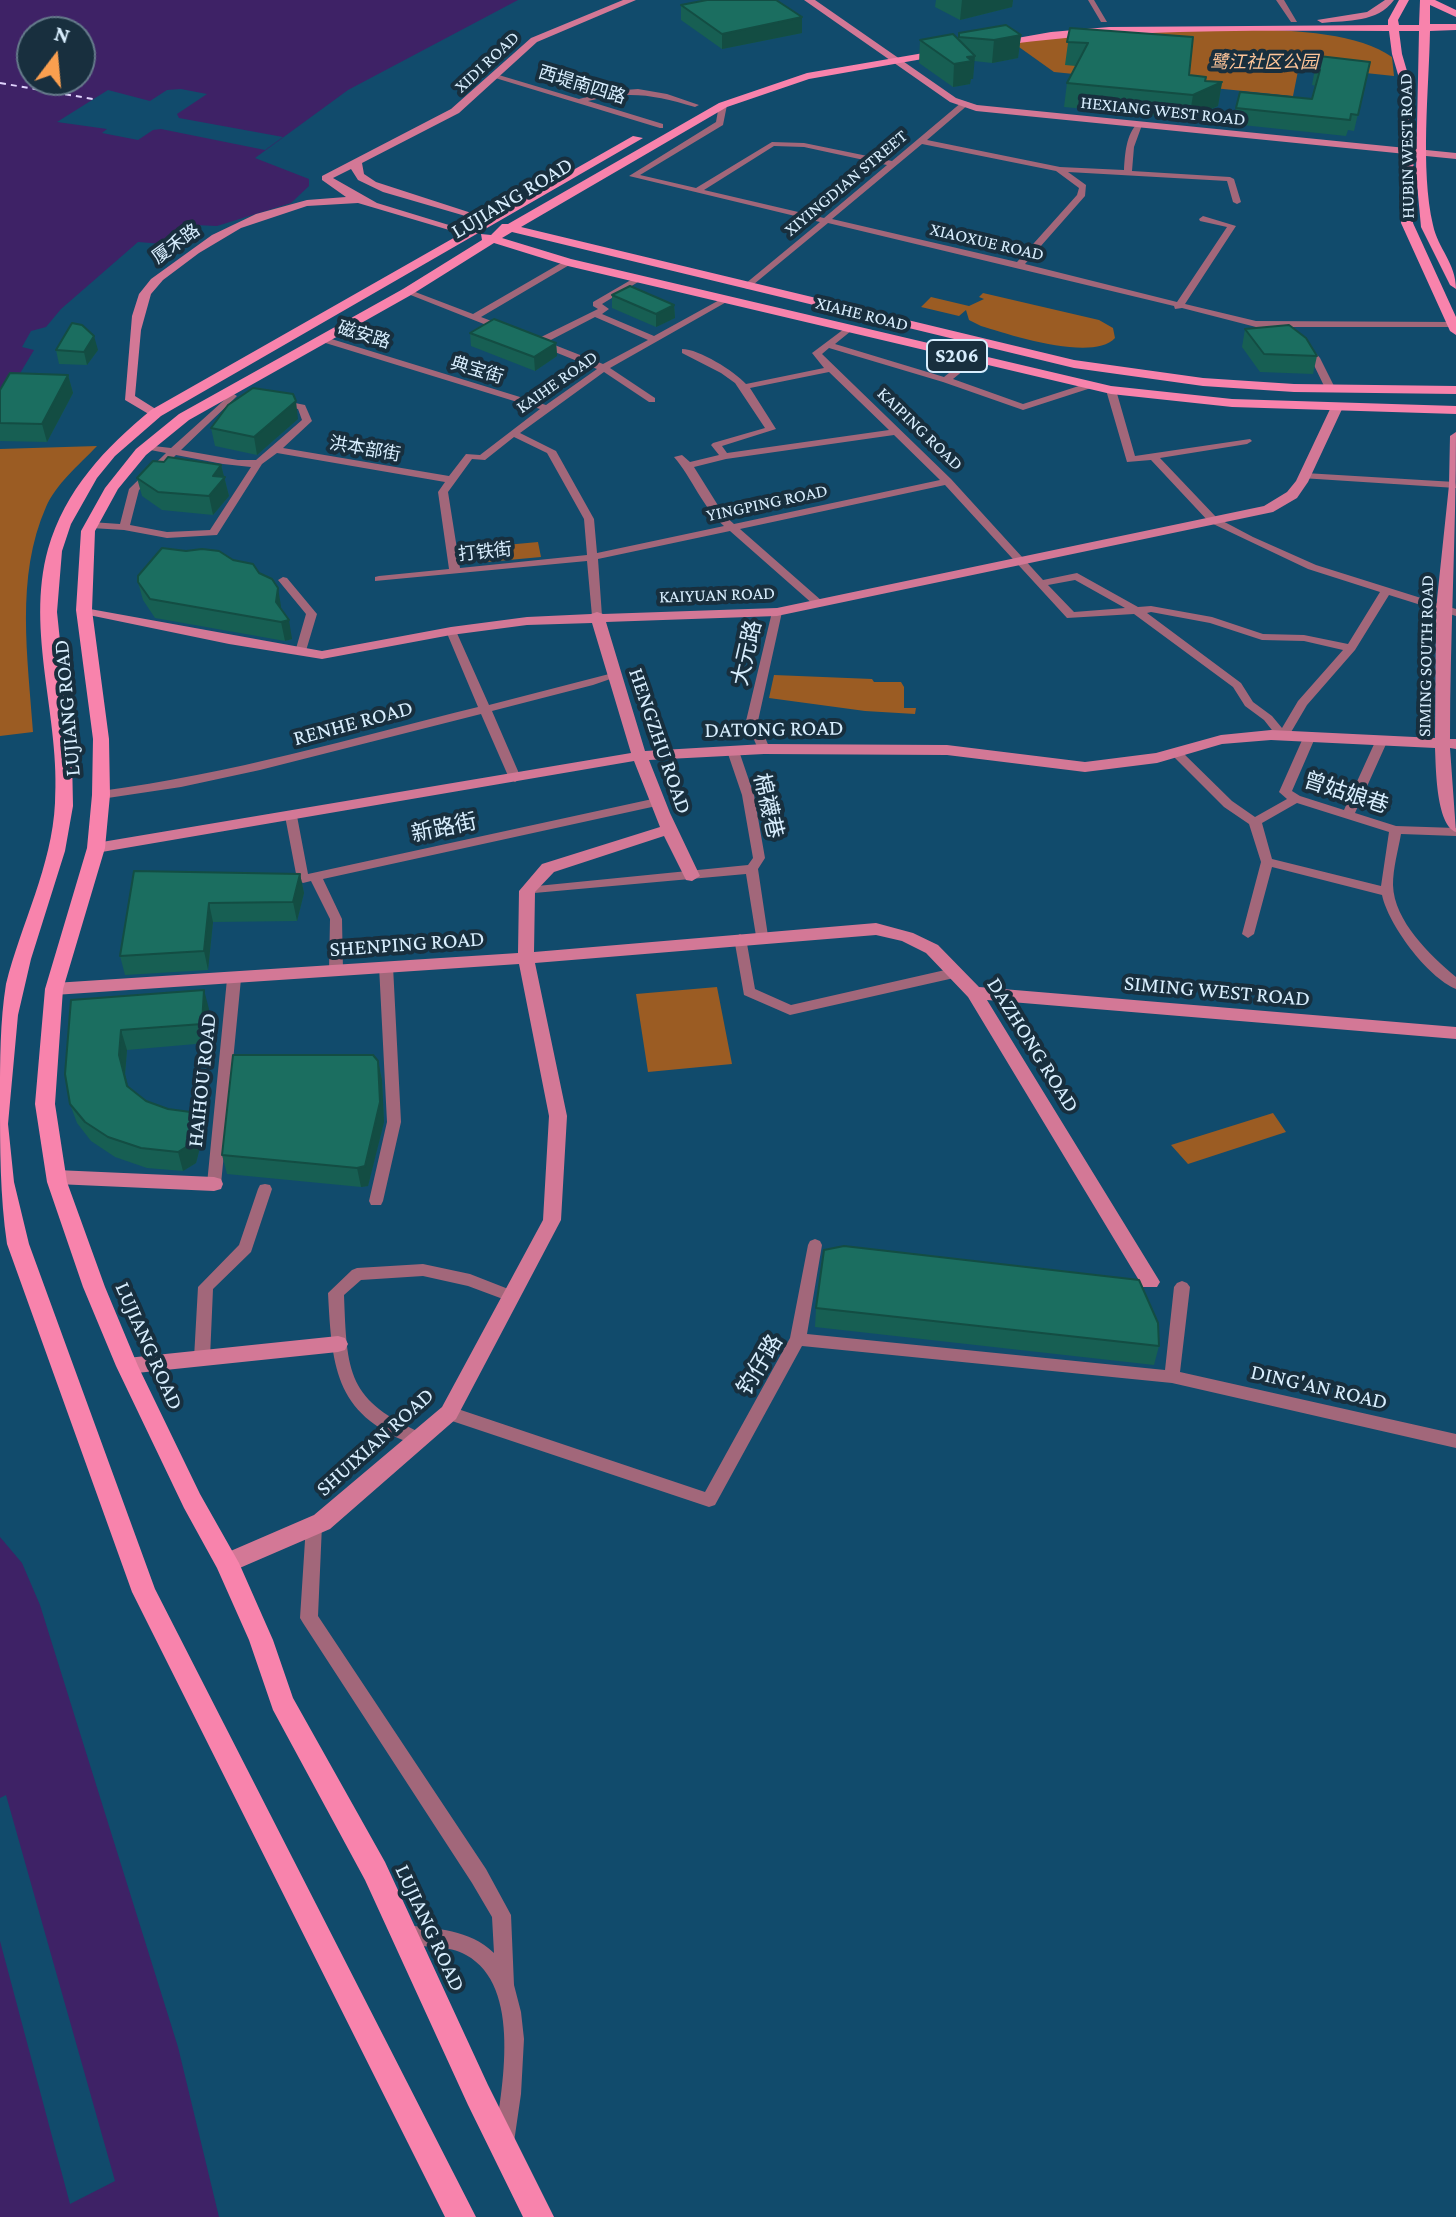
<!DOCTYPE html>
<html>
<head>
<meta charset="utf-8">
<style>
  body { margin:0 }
  #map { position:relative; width:1456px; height:2217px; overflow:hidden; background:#114b6c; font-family:"Crimson Pro",serif }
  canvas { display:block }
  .north { position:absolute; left:16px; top:16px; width:80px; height:80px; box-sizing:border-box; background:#182f3e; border:2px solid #657b8b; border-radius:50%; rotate:16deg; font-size:22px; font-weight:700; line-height:32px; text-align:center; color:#d8eefe }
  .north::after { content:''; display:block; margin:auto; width:28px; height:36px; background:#fa9f4f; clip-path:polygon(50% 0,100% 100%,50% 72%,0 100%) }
</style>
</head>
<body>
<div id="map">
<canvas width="1456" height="2217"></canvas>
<div class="north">N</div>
</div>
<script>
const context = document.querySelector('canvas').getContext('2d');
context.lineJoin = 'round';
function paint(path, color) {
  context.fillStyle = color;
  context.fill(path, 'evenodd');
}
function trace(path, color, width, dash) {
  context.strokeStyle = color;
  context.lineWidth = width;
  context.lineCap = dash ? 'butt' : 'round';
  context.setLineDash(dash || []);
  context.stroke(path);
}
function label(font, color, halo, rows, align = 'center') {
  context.font = font + ' "Crimson Pro","Noto Sans SC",serif';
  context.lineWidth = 8;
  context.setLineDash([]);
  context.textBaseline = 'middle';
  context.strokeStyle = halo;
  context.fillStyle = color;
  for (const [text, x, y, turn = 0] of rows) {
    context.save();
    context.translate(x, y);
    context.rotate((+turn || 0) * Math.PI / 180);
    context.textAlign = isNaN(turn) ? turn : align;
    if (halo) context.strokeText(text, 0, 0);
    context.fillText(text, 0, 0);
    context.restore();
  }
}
paint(new Path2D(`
  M1127 32C1196 32 1337 18 1392 57L1394 76 1299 66 1293 96 1054 72 1012 42Z
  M983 293 1099 320 1113 328 1115 338C1093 362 1010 335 981 326L969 320 966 310 959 316 921 307 931 297 969 306 984 299 979 297Z
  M97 446C79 465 56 484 46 507 15 577 28 658 33 732L0 736V449Z
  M538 542 541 557 487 562 484 547Z
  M774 675 872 679 874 682H901L904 687V708H916L915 714 865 711 769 698Z
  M717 987 732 1064 648 1072 636 994Z
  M1273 1113 1286 1132 1188 1164 1171 1145Z`), '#9b5c23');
paint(new Path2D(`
  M0 0H518L348 90 255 158 309 179V186L291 203 217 226 194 225 163 244 138 242 61 309 46 327 31 331 22 347 34 350 7 395 0 397ZM32 32H80V80H32Z
  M0 1537 22 1563 40 1605 178 2047 219 2217H0Z`), '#3e2266');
paint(new Path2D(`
  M181 89 207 94 177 114 179 118 283 137 265 150 161 129 153 130 138 140 102 133 107 129 57 122 108 90 150 101 167 90Z
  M6 1795 115 2181 70 2204 0 1941V1798Z`), '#114b6c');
trace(new Path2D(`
  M0 83 93 99`), '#e0d4fd', 2, [6, 5]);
paint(new Path2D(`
  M1088 0H1094L1107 22H1101Z
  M1276 0H1284L1297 22H1291Z
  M492 73 579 99 611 91 638 89 667 94 699 105 695 107C655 95 629 90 588 101L663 124V128H660L492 77Z
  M962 102 969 104 927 140 1060 167 1124 170C1125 154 1126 134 1138 123L1142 125 1134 147 1132 171 1230 177 1234 179 1241 202 1237 204 1233 202 1227 181 1068 172 1086 185 1085 196 1025 264 1177 302 1227 227 1200 221 1199 219 1203 216 1236 226 1185 304 1256 321 1454 322 1456 327H1256L1182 308 1175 309 1174 306 828 223 748 289 745 288V284L820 222 629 176 716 122 719 105 723 103 727 105 723 125 640 175 696 188 772 142 804 143 892 161ZM922 144 1056 171 1079 188 1077 195 1017 262 832 219ZM774 146 804 147 887 165 824 218 704 190Z
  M568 259 572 262 571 264 481 317 507 327 509 329 504 332 403 292 410 290 473 314Z
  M636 277 643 279 602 304 609 309 602 314 654 336 723 298 730 300 610 368 655 398V402H649L604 372 520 433 556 451 594 519 597 553 724 526C703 508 692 478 674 457L682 455 690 462 719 455 711 445 713 443 765 428 735 383 721 373 682 353V349C699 349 734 371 746 384L824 368 812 353 848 326 853 329 851 331 835 344 944 377 969 357H975V361L953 379 1023 404 1085 384H1091V388L1023 410 943 382 829 348 822 354 951 479 1043 580 1077 573 1138 607 1151 606 1212 617 1263 634 1304 635 1348 644 1380 592 1308 569 1209 522 1151 460 1127 462 1106 390 1111 387 1116 390 1135 456 1250 439 1252 441 1247 444 1160 458 1217 518 1253 537 1316 565 1456 609V616L1389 595 1355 650 1307 705 1287 739H1279L1264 720 1245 706 1233 687 1134 614 1067 618 945 485 740 529 822 601V605H814L730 531 598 559 602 616 597 619 592 616 587 561 375 581V577L379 576 449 569 438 492 445 482 277 453 262 464 217 535 167 538 124 530 91 528 86 525 91 522 120 524 129 489 166 453 145 449V445L171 448 232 393 237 396 235 398 181 450 238 460H256L302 420 298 409 277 405 275 403 280 400 305 405 312 421 283 448 449 476 466 454 480 455 540 409 319 341V337H325L546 405 597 369 535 344V340L598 309 593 306V302ZM595 317 648 340 603 364 547 342ZM829 372 889 430 727 453 722 446 776 429 750 388ZM894 435 940 480 734 524 724 515 694 467 726 459ZM514 437 547 453 584 519 587 555 460 568 448 492 472 459 485 460ZM176 455 223 464 251 467 210 530 167 532 130 525 139 490ZM1075 580 1125 608 1074 612 1048 585ZM1151 612 1210 623 1262 640 1304 641 1343 650 1298 701 1282 728 1272 716 1253 702 1241 683 1147 613Z
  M1302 344H1308L1320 358 1335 388 1333 390 1325 388 1311 359 1300 346Z
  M1305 473 1455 482 1456 488 1301 478 1300 476Z
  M283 577 287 578 317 614 305 654H297L295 652 306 614 278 580Z
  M777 609 782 612 758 721 770 749 764 753 758 749 746 721 772 612Z
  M451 628 456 631 489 705 613 673 619 676 593 685 492 711 521 778 515 782 509 778 481 714 260 770 181 787 101 799 95 795 101 791C230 774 353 738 478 707L446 631Z
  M1309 734 1315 738 1292 791 1300 796 1344 810 1375 742 1381 738 1387 742 1355 813 1396 826 1456 828V836L1401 834C1398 851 1393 868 1393 885 1394 921 1430 955 1456 977V989C1427 977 1388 924 1382 895L1272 867 1254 934 1248 938 1242 934 1261 862 1249 824 1224 807 1170 753 1176 749 1180 750 1232 801 1255 817 1287 799 1279 792 1303 738ZM1297 803 1389 832 1381 886 1272 859 1262 823Z
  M733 747 739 751 754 795 765 858 758 869 768 936 767 939H757L756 936 746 874 523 894 521 891 527 887 748 865 753 858 742 795 727 751Z
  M657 798 663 802 661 805 323 879 342 919 343 971 336 976 329 971 330 919 311 881 303 883 297 879 285 816 291 812 297 816 308 874Z
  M740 934 746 938 755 989 791 1005 954 968 961 973 954 978 790 1015 744 995 734 938Z
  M386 962 393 966 401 1122 383 1201 381 1205H371L369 1201 387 1122 379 966Z
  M234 974 241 979 221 1184 219 1188H209L207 1184 227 979Z
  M265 1184 270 1185 272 1189 251 1252 213 1289 210 1358 208 1362 202 1364 196 1362 194 1358 198 1287 239 1245 258 1189 260 1185Z
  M815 1239 820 1241 822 1245 807 1334 1165 1370 1174 1287 1177 1283 1182 1281 1187 1283 1190 1287 1180 1372 1456 1434V1448L1172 1383 802 1346 715 1505 709 1507 443 1418 441 1413 443 1408 449 1406 705 1492 790 1338 808 1245 810 1241Z
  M423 1264 470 1274 516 1292 519 1296 516 1300 511 1302 468 1286 423 1276 361 1280 344 1295C347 1373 347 1401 424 1434L426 1439 424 1444 418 1446C336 1417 332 1371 328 1293L352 1270 357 1268Z
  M314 1518 320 1520 322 1525 318 1616 486 1869 511 1915 514 1985 521 2012 524 2039 521 2094 514 2142 511 2149 504 2152 497 2149 494 2142C502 2090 523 1986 466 1955 449 1945 424 1947 405 1945L398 1942 395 1935 398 1928 405 1925C437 1929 469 1929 494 1953L492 1917 472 1883 303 1623 300 1618 306 1525 308 1520Z`), '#a2677a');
paint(new Path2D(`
  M623 0H636L537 42 459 113 362 163 364 174 376 182 493 220V224L383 192 358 180 351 169 333 178 377 203 475 233 466 235 358 203 307 206 241 228 199 253 163 280 151 294 141 330 135 396 162 413 152 416 125 400 132 316 139 294 151 279 212 235 256 214 307 200 346 197 322 180V176L451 109 531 38Z
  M804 0H815L956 98 977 105 1456 153V159L976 111 950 102Z
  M1385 0H1394C1377 23 1348 20 1322 23L1317 20 1367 12Z
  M1337 403 1343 407 1308 482 1297 498 1273 512 777 616 606 622 645 751 764 744 947 745 1085 762 1156 753 1221 735 1271 730 1435 738 1436 609 1449 485 1450 436 1456 432C1456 535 1450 637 1450 739H1456V749L1450 748 1456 832C1436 825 1436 767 1435 748L1271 740 1222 744 1157 763 1085 772 947 755 764 754 649 760 670 813 700 876 692 881 686 880 664 836 554 872 535 892 534 952 876 923 913 933 938 945 979 987 1456 1027V1039L987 1000 1157 1277 1160 1282 1157 1287H1143L968 997 926 953 902 941 876 935 535 963 567 1116 561 1220 456 1419 330 1529 235 1570 227 1573 219 1570 216 1563 219 1556 314 1515 442 1407 543 1220 549 1116 519 964 54 995 45 989 54 983 518 953 519 891 542 864 660 827 634 761 96 853 90 852 88 848 96 843 631 753 592 623 527 625 451 635 322 659 229 644 84 614 79 613V607L322 651 451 627 527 617 591 614 597 612 603 614 777 608 1264 506 1287 492 1296 481 1331 407Z
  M56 1170 214 1177 221 1179 223 1184 221 1189 214 1191 56 1184 49 1182 47 1177 49 1172Z
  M338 1336 345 1338 348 1344 345 1350 338 1352 127 1374 120 1372 117 1366 120 1360 127 1358Z`), '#d37896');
paint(new Path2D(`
  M1399 0H1409L1398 20 1399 25H1419L1420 0H1435L1456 10V17L1430 5V24H1456V30L1430 31C1429 89 1420 169 1433 225 1438 249 1456 263 1456 289L1450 285 1421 227 1416 173 1419 31H1399L1402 54 1414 95 1413 223 1456 317V335L1450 331 1401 223 1404 95 1392 54 1389 31C1257 31 1126 28 994 46L989 43 1051 32 1109 27 1388 25V20Z
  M947 49 951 50V54L809 79 727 107 521 227 1074 360 1203 378 1294 384 1456 386V394L1294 392 1203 386 1074 368 512 232 502 238 571 259 1111 386 1232 399 1456 406V414L1232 407 1111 394 568 266 494 243 411 295 189 420 146 455 118 489 95 531 92 610 109 739 110 795 105 848 63 989 55 1104 67 1182 105 1287 138 1366 200 1494 239 1563 273 1640 293 1698 385 1862 488 2085 554 2217H523L468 2105 365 1880 273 1710 249 1640 217 1568 184 1508 116 1366 83 1287 47 1182 35 1104 45 989 87 848 92 795 93 739 76 610 81 531 105 488 136 449 179 414 403 289 482 240 481 234 491 235 502 224H508L719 103 807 73Z
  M633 136 643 138 161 416 115 456 97 478 71 524 62 551 57 612 72 757 73 806 65 851 31 959 18 1015 8 1124 14 1182 29 1244 155 1589 476 2217H445L132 1592 7 1244C0 1196 0 1148 0 1099 0 1061 0 1021 6 984 21 924 52 866 55 803 61 719 25 632 48 549 65 490 105 448 151 410Z`), '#f883ac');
paint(new Path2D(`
  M936 0H1013L1012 7 960 20 935 7Z
  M681 5 802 33 722 49 681 20Z
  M1070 28 1189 75 1205 81 1222 82 1218 106 1189 119 1064 107 1067 83 1076 66 1065 65Z
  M959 33 1021 35 1018 58 992 63 974 61 973 79H971L970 84 953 87 919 63 920 40 958 39Z
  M1370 62 1354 131 1348 130 1346 136 1233 124 1236 108 1312 99 1316 86 1312 85 1315 69Z
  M612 295 674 305 675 318 656 327 612 308Z
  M1245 329 1317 356 1313 374 1260 372 1242 347Z
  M470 333 556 343 557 356 535 371 471 346Z
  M56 350H98L87 365 59 364Z
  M68 375 73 393 47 442 0 441V390Z
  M298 419 257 455 215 446 211 428Z
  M164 462 221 465 229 496 213 515 162 510 142 496 137 478Z
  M138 582 281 606V609L292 639 285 641 155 618 143 600Z
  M134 871 300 874 304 893 297 921 213 922 208 970 125 975 120 956Z
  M71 1000 209 1009 207 1043 127 1050 125 1074 128 1087 146 1101 204 1132 196 1163 183 1171 147 1168 115 1157 91 1141 77 1123 70 1104Z
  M378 1061 382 1080 384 1122 368 1186 361 1187 227 1174 222 1155Z
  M816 1308 1159 1346 1154 1365 815 1327Z`), '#175f53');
paint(new Path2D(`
  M962 0H1013L1012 7 960 20Z
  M802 17V33L722 49V34Z
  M1021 35 1018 58 992 63 994 40Z
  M975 56 973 79H971L970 84 953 87 954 64 967 57Z
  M1222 82 1218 106 1189 119 1193 95Z
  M674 305 675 318 656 327V314Z
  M94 336 98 350 87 365 84 352Z
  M556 343 557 356 535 371 534 357Z
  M68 375 73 393 47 442 42 424Z
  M296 401 298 419 257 455 254 437Z
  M221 465 229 496 213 515 209 496 213 476Z
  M278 588 281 606 280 621 276 602Z
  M289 620 292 639 285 641 281 622Z
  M300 874 304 893 297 921 293 902Z
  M209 903 213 922 208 970 204 951Z
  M204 990 209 1009 207 1043 202 1024Z
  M121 1030 127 1050 125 1074 133 1105 119 1055Z
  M378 1061 382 1080 384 1122 368 1186 361 1187 357 1168Z
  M198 1113 204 1132 196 1163 183 1171 178 1152Z`), '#134d43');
const building = new Path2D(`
  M707 0H776L802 17 722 34 681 5Z
  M1006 25 1021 35 994 40 959 37V33Z
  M1070 28 1193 37 1189 75 1206 77 1205 81 1222 82 1193 95 1067 83 1088 43 1067 42Z
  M953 34 975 56 967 57 972 61 954 64 920 40Z
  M1319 56 1370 62 1358 115 1351 114 1350 120 1236 108 1240 92 1312 99 1320 70 1315 69Z
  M630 286 674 305 656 314 612 295Z
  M494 319 556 343 534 357 470 333Z
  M72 323 82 325 94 336 84 352 56 350Z
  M1289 325 1306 338 1317 356 1264 354 1245 329Z
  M10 373 68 375 42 424 0 423V390Z
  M253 388 293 394 296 401 254 437 211 428 228 405Z
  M168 457 221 465 213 476 225 477 209 496 158 492 137 478 153 461 164 462Z
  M162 548 186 551 202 549 219 551 233 560 253 564 259 573 272 579 278 588 276 602 289 620 281 622 150 599 138 582V576Z
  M134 871 300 874 293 902 209 903 204 951 120 956Z
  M204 990 202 1024 121 1030 119 1055 127 1086 146 1101 168 1109 198 1113 191 1144 178 1152 141 1148 108 1137 85 1122 70 1104 65 1074 71 1000Z
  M233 1055H373L378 1061 380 1102 365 1166 357 1168 222 1155Z
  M844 1246 1139 1280 1158 1323 1159 1346 816 1308 824 1250Z`);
paint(building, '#1b6e60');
trace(building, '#134d43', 2);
label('18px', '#d8eefe', '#182f3e', [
  ["XIDI ROAD",487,62,-43],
  ["西堤南四路",582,85,17],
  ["HEXIANG WEST ROAD",1163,111,6],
  ["HUBIN WEST ROAD",1407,146,-91],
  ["XIYINGDIAN STREET",846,183,-40],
  ["XIAOXUE ROAD",987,242,13],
  ["厦禾路",176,244,-36],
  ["XIAHE ROAD",862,314,14],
  ["磁安路",364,335,17],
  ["典宝街",477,370,17],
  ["KAIHE ROAD",557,382,-35],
  ["KAIPING ROAD",920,429,44],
  ["洪本部街",365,449,10],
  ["YINGPING ROAD",767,503,-12],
  ["打铁街",485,552,-6],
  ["KAIYUAN ROAD",717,595,-2],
  ["SIMING SOUTH ROAD",1426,656,-89]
]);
label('italic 18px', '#fec599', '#182f3e', [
  ["鹭江社区公园",1264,62]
]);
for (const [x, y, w] of [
  [957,356,60]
]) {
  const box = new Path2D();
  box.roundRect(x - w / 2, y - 16, w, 32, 6);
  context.fillStyle = '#182f3e';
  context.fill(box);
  trace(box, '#d8eefe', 2);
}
label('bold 20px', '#d8eefe', null, [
  ["S206",957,356]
]);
label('22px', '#d8eefe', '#182f3e', [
  ["LUJIANG ROAD",512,198,-31],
  ["大元路",747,653,-77],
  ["LUJIANG ROAD",67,708,-95],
  ["RENHE ROAD",353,723,-15],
  ["DATONG ROAD",774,729,-1],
  ["HENGZHU ROAD",660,741,71],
  ["曾姑娘巷",1346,793,18],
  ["棉襪巷",768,806,77],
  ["新路街",444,828,-12],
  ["SHENPING ROAD",407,944,-4],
  ["SIMING WEST ROAD",1217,991,5],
  ["DAZHONG ROAD",1033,1045,58],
  ["HAIHOU ROAD",202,1080,-84],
  ["LUJIANG ROAD",149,1346,66],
  ["钓仔路",760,1365,-59],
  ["DING'AN ROAD",1319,1387,13],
  ["SHUIXIAN ROAD",375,1442,-42],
  ["LUJIANG ROAD",430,1928,65]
]);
</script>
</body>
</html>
